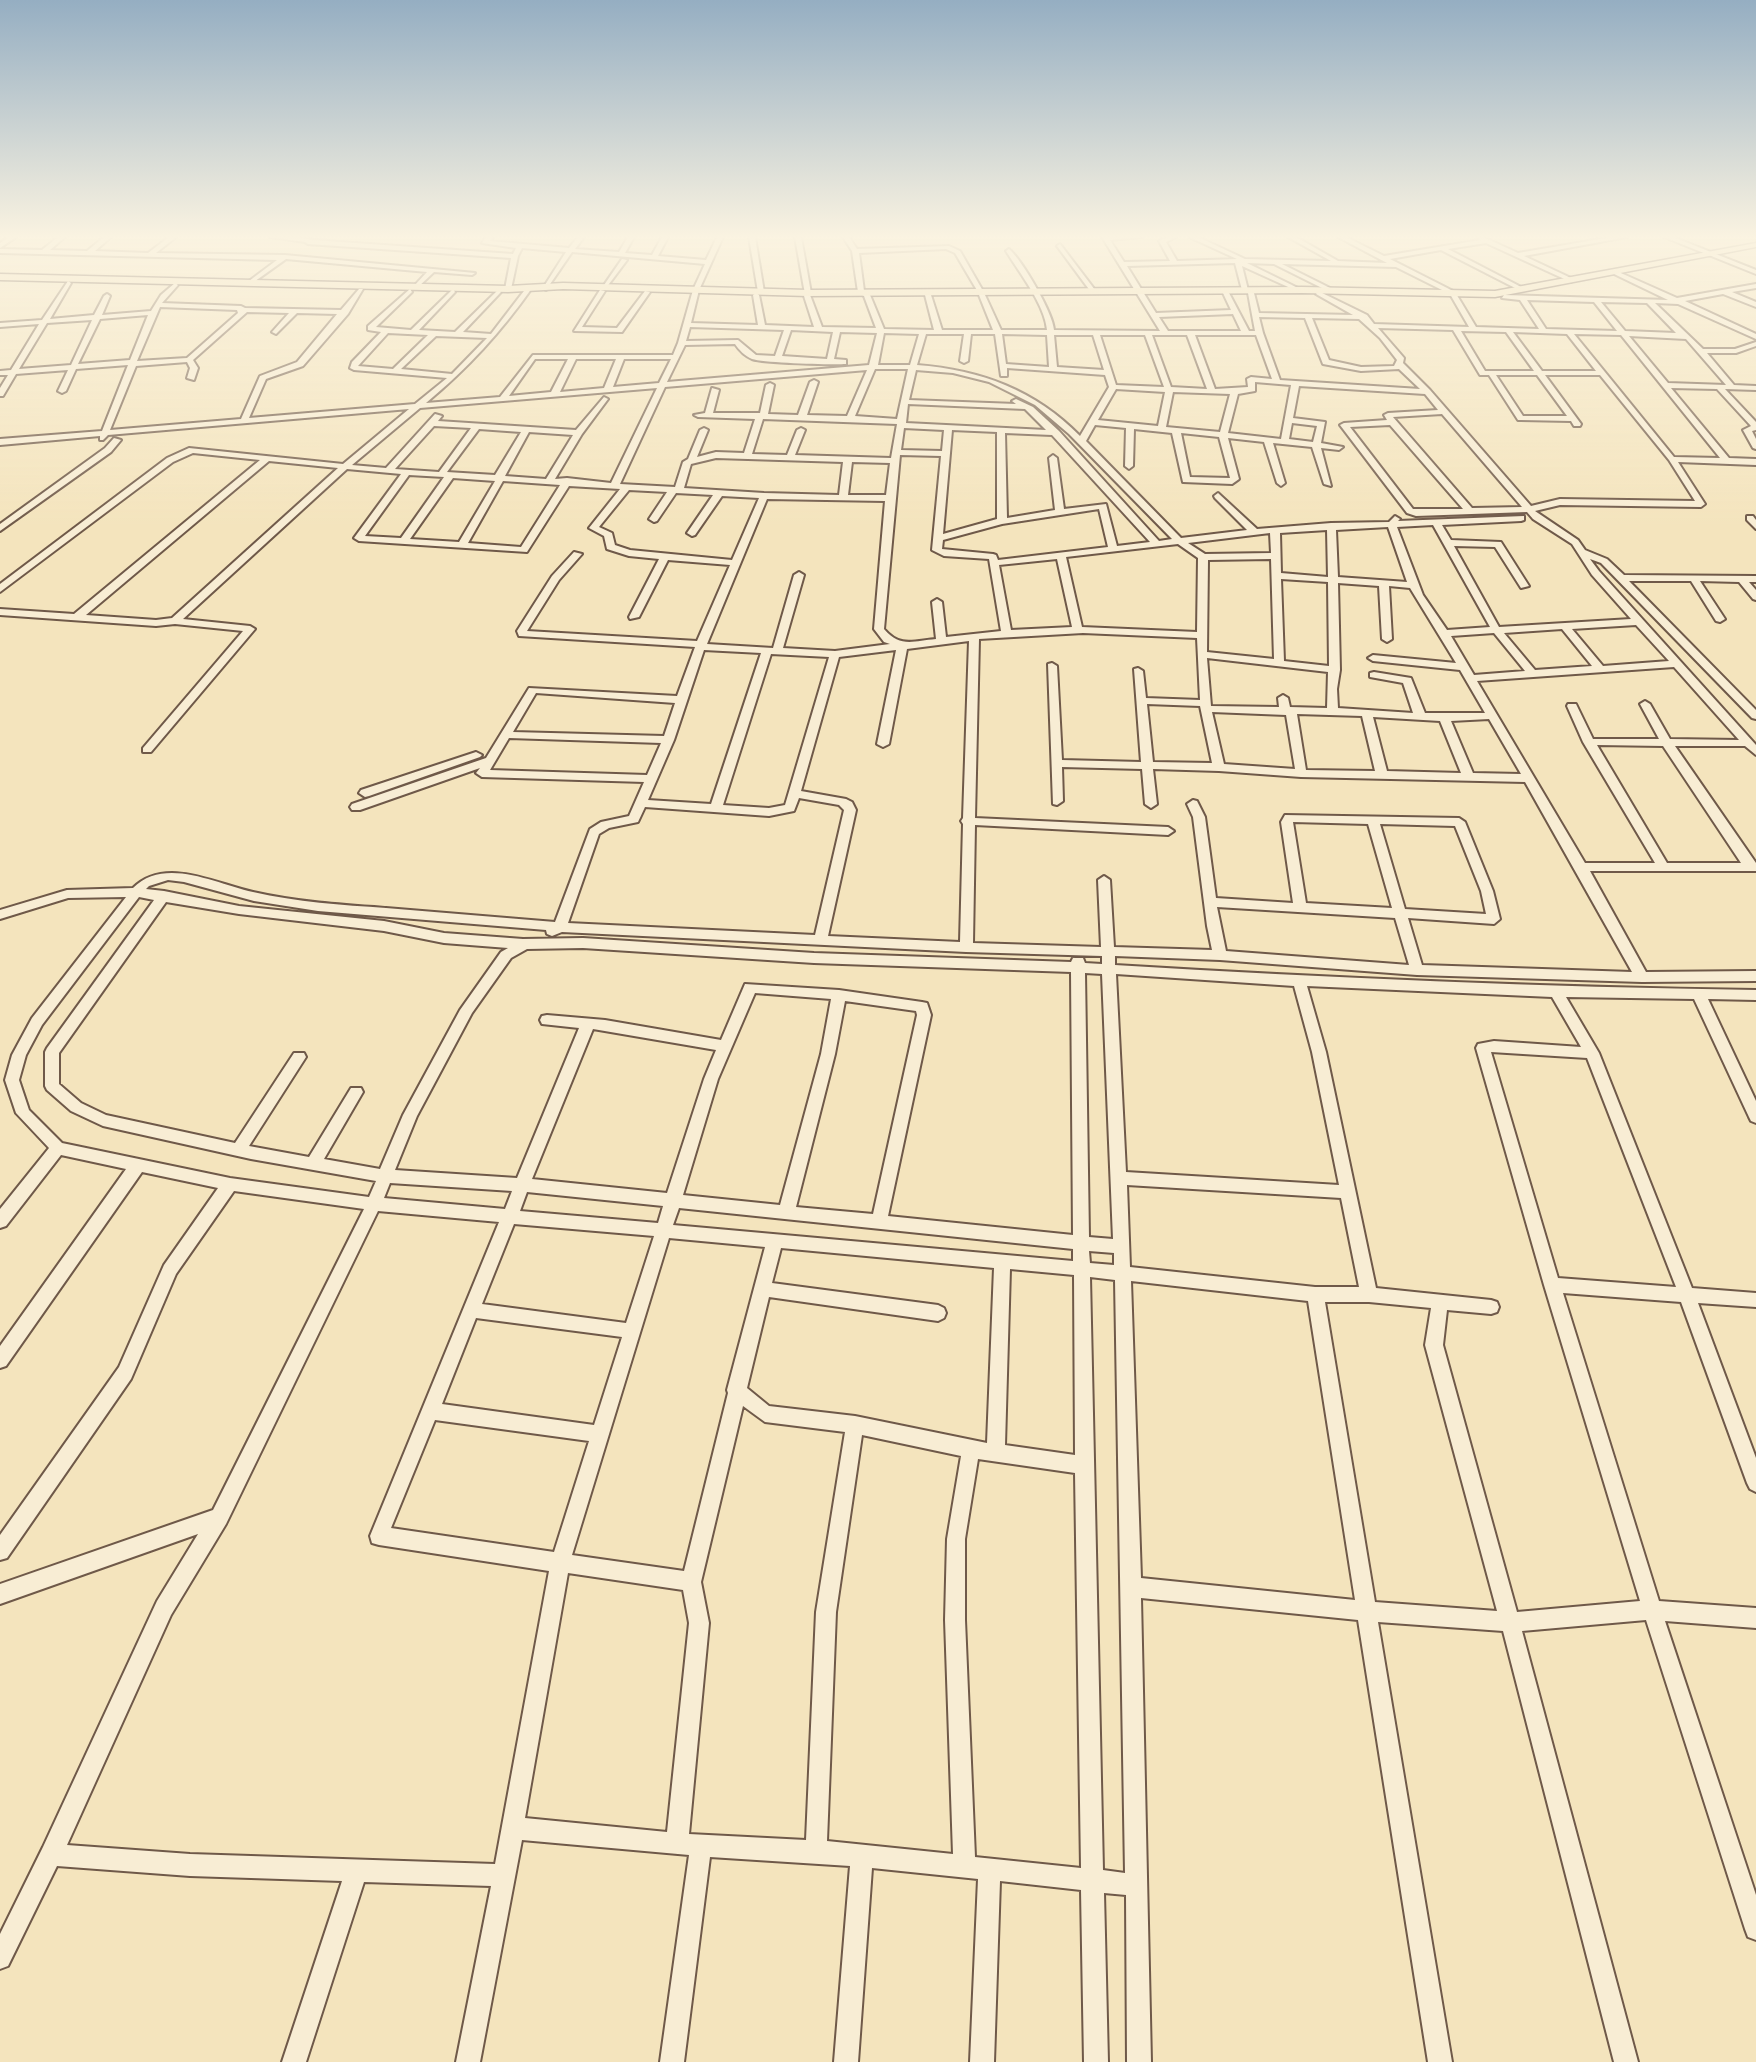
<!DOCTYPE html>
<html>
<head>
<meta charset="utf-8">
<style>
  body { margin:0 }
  canvas { display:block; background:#f4e4bd }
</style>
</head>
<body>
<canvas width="1756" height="2062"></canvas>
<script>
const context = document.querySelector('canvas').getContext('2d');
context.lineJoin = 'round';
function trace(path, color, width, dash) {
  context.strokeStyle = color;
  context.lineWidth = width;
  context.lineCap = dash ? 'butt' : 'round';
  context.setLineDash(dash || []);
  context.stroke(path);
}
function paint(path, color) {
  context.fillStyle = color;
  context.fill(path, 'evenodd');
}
const minor = new Path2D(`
  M9 237H16L0 248V243Z
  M58 237H65L50 250 87 251 104 237H111L95 251 148 253 169 237H176L156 253 285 255 475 273 472 275 434 272 417 288 414 286 427 272 286 259 251 284 249 281 277 260 0 253V249L42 250Z
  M270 237H298L313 240 513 254 516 248 482 243 486 237H493L490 241 569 248 578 237H584L575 249 619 252 628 237H634L625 253 652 255 662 237H668L658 256 706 260 717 237H723L699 290 691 323 758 325 753 295 756 293 759 295 765 325 814 327 804 296 805 294 795 237H801L811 293 810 295 822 327 876 328 864 296 858 292 852 251 843 237H849L857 249 949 246 960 251 983 291 978 292 955 253 946 249 859 253 864 291 870 295 884 329 934 330 925 295 928 293 931 295 942 330H993L979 295 982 293 985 295 1001 330H1047C1045 305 1019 272 1006 251L1009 249C1022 260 1053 313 1054 330L1160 331 1102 237H1142L1110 240 1124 262 1170 261 1159 241 1167 237H1176L1166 242 1177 261 1237 259 1189 237H1198L1245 259 1331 261 1288 237H1296L1338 261 1387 263 1338 237H1346L1384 256 1480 240 1477 237H1483L1518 253 1612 237H1627L1524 256 1573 279 1571 282 1486 243 1448 249 1523 288 1521 291 1441 250 1390 259 1455 292 1476 327 1539 329 1520 300 1502 298 1504 295 1668 300 1612 273 1614 270 1677 298 1756 284V288L1732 292 1756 302V307L1723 294 1685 301 1756 334V339L1678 304 1655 303 1703 349H1735L1756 342V346L1736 353H1707L1734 385 1756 386V390L1725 389 1756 422V430L1752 431 1756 439V449L1753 448 1743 430 1751 426 1717 389 1671 388 1729 458 1756 459V465L1678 462 1705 504 1701 507 1560 505 1535 511 1578 540 1585 550 1607 559 1624 575 1756 576V582H1749L1756 590V600L1753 599 1739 582 1700 581 1725 619 1720 622 1716 621 1691 581H1629L1756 710V719L1752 718 1601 563 1590 559 1599 571 1756 745V755L1745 746H1675L1756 863V871H1590L1646 972 1756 971V981L1642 982 1417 975 1220 960 1115 956V965C1329 978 1542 987 1756 990V1000L1708 999 1756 1101V1123L1751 1121 1749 1117 1694 999 1566 997 1599 1053 1692 1288 1756 1293V1307L1698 1303 1756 1458V1492L1750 1489 1747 1483 1681 1302 1563 1293 1659 1601 1756 1608V1628L1665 1621 1756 1895V1940L1748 1937 1745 1929 1646 1620 1522 1631 1638 2062H1614L1503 1631 1378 1622 1452 2062H1428L1358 1620 1141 1598 1151 2062H1127L1126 1895 1104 1893 1108 2062H1084L1081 1890 1000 1881 994 2062H970L978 1879 872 1868 858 2062H834L850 1866 710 1857 684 2062H660L689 1855 522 1840 480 2062H456L491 1886 364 1882 306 2062H282L342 1881 190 1876 57 1866 8 1966 0 1969V1934L43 1847 157 1601 198 1534 0 1604V1584L213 1510 364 1209 234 1191 176 1274 131 1379 7 1558 0 1560V1535L119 1367 164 1265 218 1188 142 1172 6 1366 0 1368V1346L126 1169 61 1155 6 1226 0 1228V1209L49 1148 16 1113 5 1080 12 1055 32 1018 126 897 68 898 0 919V910L67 890 133 888C165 856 216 884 253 892 297 902 342 905 386 908 442 913 499 917 555 922L590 829 601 822 629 816 644 782 482 777 476 773 480 768 360 810H352L350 807 352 804 486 758 529 688 677 696 695 647 519 636 517 631 552 576 574 552 582 554 559 580 527 631 697 641 730 565 668 560 639 617 630 619 629 617 659 559 629 556 607 549 604 536 589 528 620 489 569 486 527 552 359 541 354 538 401 474 347 469 183 619 250 626 255 629 151 752H143V748L243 631 175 624 156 626 0 615V609L74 614 260 460 193 453 173 462 0 592V584L167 458 189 448 343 464 409 409 108 435 103 440H100V436L0 445V439L102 431 128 365 76 369 66 391 62 393 58 391 68 370 16 374 3 396H0V388L8 375H0V371L11 370 39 324 0 327V323L42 320 68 281 71 283 50 319 94 315 104 296 107 294 110 296 102 315 151 311 161 295 175 283 178 285 162 303 241 306 245 308 341 310 359 289H363L348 314 303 366 266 379 249 418 415 404 447 378 354 370 350 368 352 362 381 332 368 330V326L410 289 412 292 376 327 411 330 453 289 455 292 419 330 455 332 499 289 501 292 463 332 491 334 527 287 532 288C500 333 469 367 426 403L500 397 533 355H673L678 343 693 290 705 264 572 252 546 290 543 288 566 252 522 248 518 256 511 289 508 291 505 289 511 258 308 244 305 242ZM1235 263 1242 290 1245 292 1248 290 1242 266 1297 291 1302 290 1247 263 1274 264 1332 293 1334 290 1282 264 1396 267 1450 294 1469 327 1374 324 1367 315 1318 291 1316 294 1353 315 1259 313 1254 293 1251 291 1248 293 1255 331H1249L1229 293 1226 291 1223 293 1231 310 1156 313 1127 266ZM1527 300 1594 302 1617 331 1546 329ZM1601 302 1647 303 1676 333 1625 331ZM160 307 237 310 238 313 187 358 137 361ZM247 312 289 313 272 332 276 334 297 313 337 314 297 362 260 376 241 419 110 430 136 366 187 362 190 368 187 378 194 380 198 368 193 360ZM1233 314 1241 331H1168L1159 317ZM148 315 130 360 78 364 100 319ZM1259 317 1305 318 1323 364 1361 371 1399 369 1420 389 1280 380 1263 333ZM1312 318 1359 319 1380 338 1397 360 1394 366 1361 367 1329 360ZM92 320 71 365 19 369 47 323ZM690 327 784 330 775 356 756 355 738 340 686 341ZM1378 328 1453 330 1480 375H1489L1518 420H1521L1571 421 1574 426H1580L1581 424 1545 375H1600L1669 460 1695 501 1560 499 1531 506 1430 390 1403 363 1404 358ZM791 330 833 332 827 359 782 356ZM1461 331 1506 332 1534 371H1485ZM840 332 877 333 869 365 667 382 685 345 735 344C739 350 745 356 752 359 764 363 831 365 846 364V360L834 359ZM1513 332 1567 334 1596 371H1542ZM388 333 428 335 393 369 358 366ZM884 333 919 334 910 365H878ZM926 334H964L960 361 964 363 968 361 971 334H995L1001 376H1007V368L1105 375 1109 387 1080 436C1035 390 981 370 917 365ZM1002 334 1047 335 1049 367 1006 364ZM1574 334 1621 335 1720 458 1674 457ZM1054 335H1093L1104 370 1057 367ZM1100 335H1145L1164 387 1116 385ZM1152 335H1187L1207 389 1171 387ZM1195 335H1256L1272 379 1251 377 1247 379 1248 387 1215 389ZM436 336 487 338 452 374 401 369ZM1629 336 1686 339 1726 385 1668 383ZM535 359H568L551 392 509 396ZM576 359H616L604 388 560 392ZM624 359H671L659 383 613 387ZM875 369H908L897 419 855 416ZM867 370 847 416 807 415 818 382 814 380 810 382 798 415 768 414 774 385 770 383 766 385 760 413H713L719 390 712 388 705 413 694 415 698 417 755 419 744 453 716 452 697 457 708 430 704 428 700 430 688 459 683 462 675 487 620 484 665 387ZM916 370 953 373 989 382 1035 405 1069 434 1172 539 1159 541 1059 431 1033 407 1016 399 1012 401 1016 404 909 400ZM1496 375H1537L1567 416H1523ZM1255 382 1291 385 1281 439 1228 433 1238 394 1255 391ZM1299 386 1425 394 1438 410 1388 413 1384 415 1387 420 1344 423 1340 425 1407 513 1416 516 1527 512 1533 519 1572 544 1592 575 1631 619 1499 627 1454 546 1495 547 1521 588 1529 586 1501 542 1451 540 1442 525 1521 521 1524 520V516L1398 521 1400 519 1395 516 1389 522 1331 523 1257 529 1218 493 1214 496 1215 498 1247 530 1181 538 1086 441 1095 425 1126 428 1125 466 1129 469 1133 466 1134 429 1172 433 1183 482 1232 484 1239 479 1228 438 1264 442 1277 483 1281 486 1285 483 1273 443 1312 447 1324 484 1331 486 1321 448 1339 450 1343 447 1321 443 1325 422 1293 418ZM657 388 611 483 567 478 555 479 582 434 608 399 604 397 576 430 438 421 442 416 435 414 386 468 352 465 420 408ZM1116 389 1165 392 1158 426 1098 420ZM1173 392 1230 394 1220 432 1166 427ZM908 404 1025 409 1046 430 906 423ZM1442 414 1522 507 1472 508 1393 417ZM763 419 897 424 891 458 795 455 805 430 801 428 797 430 787 455 752 454ZM1292 423 1317 426 1313 442 1289 439ZM1390 425 1463 509H1413L1350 427ZM434 426 471 428 439 472 395 469ZM904 428 944 430 942 451 901 450ZM479 429 521 432 495 475 447 472ZM952 430 997 432V519L943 534ZM529 432 573 435 546 479 505 476ZM1005 433 1052 435 1150 542 1117 546 1106 504 1064 509 1057 458 1053 455 1049 458 1055 510 1007 518ZM1181 433 1219 437 1230 478 1190 477ZM900 455 941 456 932 550 944 556 989 559 1001 631 946 637 942 602 937 599 932 602 936 639C913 641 900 648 884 629ZM716 458 843 462 839 495 764 493 684 488 691 464ZM269 461 338 468 172 618 156 620 86 615ZM852 462 890 463 886 495H848ZM409 475 444 477 401 538 365 536ZM453 478 495 481 459 542 410 539ZM503 481 560 485 521 547 468 543ZM629 490 667 492 649 519 654 522 657 521 676 493 713 495 687 533 692 536 695 535 722 496 759 498 732 560 630 550 615 545 612 533 599 527ZM767 499 885 501 874 629 884 642 890 644 835 651 783 648 804 575 799 572 794 575 773 648 707 644ZM1099 509 1108 547 998 560 996 555 993 554 942 549 943 540 1002 524ZM1433 525 1490 627 1447 630 1423 595 1397 527ZM1388 527 1407 582 1338 577 1336 530ZM1327 530 1328 577 1281 573 1280 533ZM1270 533 1271 553 1205 554 1188 543ZM1178 544 1198 558 1197 632 1082 627 1066 557ZM1057 559 1072 627 1011 630 999 565ZM1271 559 1274 659 1207 652 1208 560ZM1281 579 1328 582 1329 666 1284 661ZM1338 583 1379 586 1382 639 1387 642 1392 639 1389 586 1410 588 1456 663 1373 655 1368 658 1373 661 1460 670 1485 713H1425L1411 678 1374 672 1370 673V677L1403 683 1413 713 1338 708 1337 689 1340 670ZM1636 625 1669 661 1603 666 1572 629ZM1562 629 1592 666 1535 670 1504 633ZM1083 633 1197 638 1200 700 1146 698 1143 671 1138 668 1134 669 1141 762 1062 760 1057 666 1052 663 1048 664 1053 804 1057 805 1063 801 1062 767 1142 769 1145 804 1151 808 1157 804 1153 769 1219 771 1301 777 1525 782 1632 972 1422 965 1408 918 1494 924 1500 919 1493 891 1465 822 1459 818 1285 815 1281 822 1293 903 1216 898 1205 817 1197 801 1193 800 1187 804 1193 817 1207 926 1212 950 1114 947 1110 880 1104 876 1098 880 1101 947 973 943 975 825 1168 835 1174 831 1168 827 975 818 979 639ZM1494 633 1525 671 1474 675 1451 636ZM969 641 963 818 961 821 963 824 960 942 828 936 856 810 852 802 846 799 801 791 839 657 896 650 877 744 883 747 889 744 907 649ZM704 650 761 653 711 804 648 800 674 740ZM771 654 829 657 785 805 769 808 723 805ZM1207 658 1328 672 1327 708 1290 707 1288 698 1283 695 1278 698 1279 707 1211 706ZM1674 667 1739 740 1670 739 1650 704 1645 701 1640 704 1659 739H1593L1576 704H1568L1567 706 1583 742 1655 863H1585L1477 681ZM536 693 675 703 664 736 513 732ZM1147 704 1200 706 1212 763 1153 762ZM1212 712 1286 715 1295 769 1224 764ZM1297 714 1362 716 1375 771 1306 770ZM1373 717 1440 721 1461 773 1387 771ZM1489 719 1521 774 1473 773 1451 721ZM509 738 661 743 647 775 490 770ZM1597 745 1663 746 1741 863H1667ZM799 798 839 805 844 810 815 935 568 923 599 834 609 828 638 822 645 807 769 816 794 811ZM1293 822 1368 824 1392 908 1306 903ZM1380 824 1455 826 1481 891 1486 914 1405 909ZM168 880 184 882 254 901 318 911 546 930 547 934 552 936 562 932 966 952 1102 956V964L1085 963 1083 958H1073L1071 962 814 953 583 938 523 939 444 933 384 921 239 906 164 891 146 889 149 886ZM139 897 154 900 47 1048 45 1052V1086L47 1090 71 1111 103 1126 251 1159 376 1181 369 1197 230 1178 62 1143 29 1110 19 1080 26 1055 42 1025ZM166 902 239 914 384 931 444 943 508 948 501 952 460 1010 403 1115 380 1169 324 1159 363 1092 361 1088H351L309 1157 249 1146 306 1057 304 1053H294L235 1143 106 1115 81 1103 59 1084V1053ZM1217 907 1395 918 1409 965 1226 951ZM583 948 814 963 1071 972 1073 1235 888 1216 931 1015 927 1003 922 1002 839 990 745 984 721 1040 605 1020 547 1015 542 1016 540 1020 542 1024 579 1028 517 1178 395 1170 417 1116 472 1013 511 958 527 949ZM1085 973 1102 974 1113 1239 1089 1237ZM1116 974 1294 986 1312 1052 1339 1185 1126 1172ZM1307 986 1552 997 1581 1047 1494 1041 1478 1044 1476 1048 1544 1285 1640 1601 1517 1612 1443 1345 1447 1310 1491 1314 1497 1312 1499 1307 1497 1302 1491 1300 1376 1288 1326 1052ZM755 993 831 999 821 1054 780 1205 683 1195 718 1079ZM845 1001 916 1011 917 1015 873 1214 796 1207 835 1054ZM593 1029 716 1050 704 1079 667 1193 532 1179ZM1491 1052 1587 1058 1676 1287 1558 1278ZM390 1183 512 1191 505 1209 384 1198ZM1127 1185 1341 1198 1359 1287H1315L1130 1267ZM527 1192 663 1206 658 1223 520 1211ZM679 1208 1073 1249V1261L673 1225ZM378 1211 499 1222 370 1536 372 1543 379 1545 549 1571 495 1864 190 1854 67 1845 171 1615 226 1524ZM514 1224 654 1236 626 1323 482 1304ZM669 1238 765 1247 727 1390 728 1393 684 1571 572 1555ZM781 1248 994 1268 987 1443 855 1416 769 1406 747 1388 769 1297 938 1321 944 1318 946 1313 944 1308 938 1305 772 1283ZM1089 1251 1114 1253V1265L1090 1263ZM1010 1269 1074 1275 1075 1455 1005 1445ZM1090 1277 1115 1280 1125 1873 1103 1870ZM1131 1281 1308 1301 1355 1600 1141 1578ZM1325 1302H1369L1431 1308 1425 1345 1497 1611 1375 1602ZM476 1318 622 1337 594 1425 442 1404ZM743 1406 765 1422 845 1432 816 1612 806 1840 689 1834 709 1623 701 1582ZM435 1420 589 1441 554 1552 391 1528ZM862 1435 961 1456 947 1539 945 1620 953 1854 827 1841 836 1612ZM978 1459 1075 1473 1081 1868 975 1857 965 1620V1539ZM568 1573 683 1590 689 1623 667 1832 525 1818Z
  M749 237H755L764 292 761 294 758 292Z
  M1664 237H1673L1756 270V274Z
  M1060 244 1095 290V292H1091L1057 246Z
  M622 259 627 260 606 288H602Z
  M600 290 605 291 582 327 617 328 645 291 650 292 622 332 574 331Z
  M114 438 121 440 111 452 0 531V524L105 448Z
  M1747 516H1753L1756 520V529L1747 520Z
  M476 752 482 755 480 757 369 796 365 797 359 793 361 790Z`);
const major = new Path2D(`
  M1756 243V247L1495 297 1302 293 808 296 563 289 508 292 0 280V274L508 286 563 283 808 290 1302 287 1495 291Z`);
trace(minor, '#6f5949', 4);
trace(major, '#432b22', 3);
paint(minor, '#f8edd4');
paint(major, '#f4e4bd');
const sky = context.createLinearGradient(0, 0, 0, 526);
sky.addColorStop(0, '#95aec2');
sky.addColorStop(0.45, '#faf3e1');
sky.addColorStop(1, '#faf3e100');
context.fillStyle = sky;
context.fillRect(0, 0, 1756, 526);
</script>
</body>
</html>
